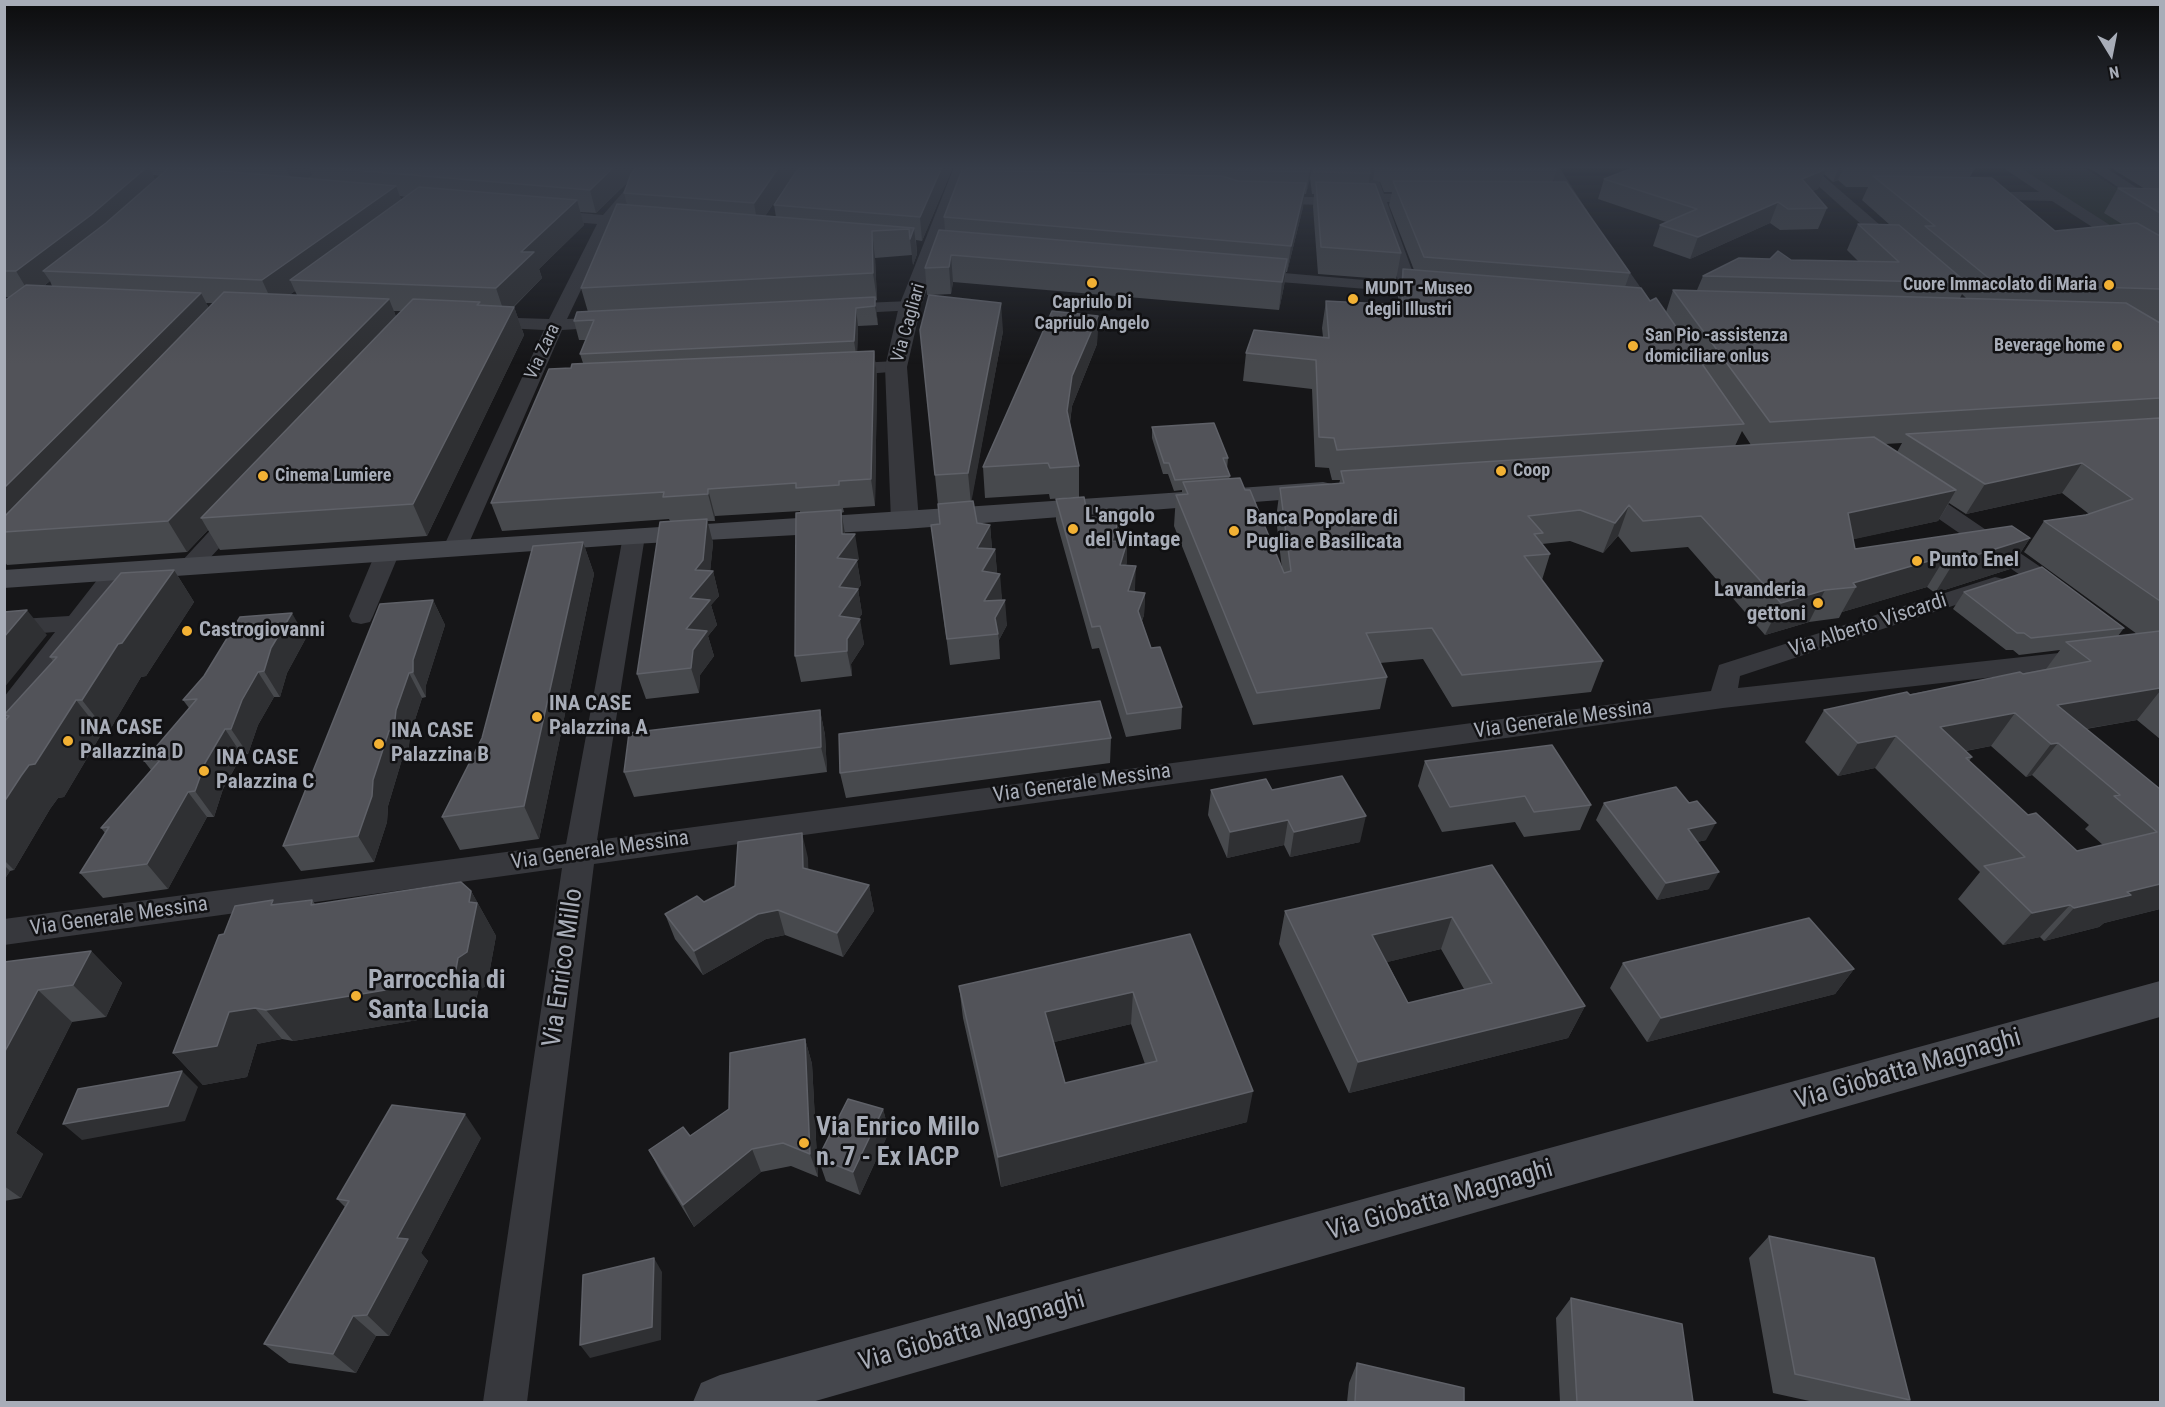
<!DOCTYPE html>
<html>
<head>
<meta charset="utf-8">
<style>
  body { margin:0 }
  #map { position:relative; width:2165px; height:1407px; overflow:hidden; background:#161618; font-family:"Roboto Condensed",sans-serif }
  canvas { display:block }
  .frame { position:absolute; inset:0; border:6px solid #a8adb8; pointer-events:none }
  .north { position:absolute; left:2081px; top:24px; width:60px; height:60px; -webkit-text-stroke:4px #111113; paint-order:stroke; rotate:170deg; font-size:16px; font-weight:700; line-height:24px; text-align:center; color:#a8adb8 }
  .north::after { content:''; display:block; margin:auto; width:21px; height:27px; background:#a8adb8; clip-path:polygon(50% 0,100% 100%,50% 72%,0 100%) }
</style>
</head>
<body>
<div id="map">
<canvas width="2165" height="1407"></canvas>
<div class="frame"></div>
<div class="north">N</div>
</div>
<script>
const context = document.querySelector('canvas').getContext('2d');
context.lineJoin = 'round';
function paint(path, color) {
  context.fillStyle = color;
  context.fill(path, 'evenodd');
}
function trace(path, color, width, dash) {
  context.strokeStyle = color;
  context.lineWidth = width;
  context.lineCap = dash ? 'butt' : 'round';
  context.setLineDash(dash || []);
  context.stroke(path);
}
function label(font, color, halo, rows, align = 'center') {
  context.font = font + ' "Roboto Condensed",sans-serif';
  context.lineWidth = 5;
  context.setLineDash([]);
  context.textBaseline = 'middle';
  context.strokeStyle = halo;
  context.fillStyle = color;
  for (const [text, x, y, turn = 0] of rows) {
    context.save();
    context.translate(x, y);
    context.rotate((+turn || 0) * Math.PI / 180);
    context.textAlign = isNaN(turn) ? turn : align;
    if (halo) context.strokeText(text, 0, 0);
    context.fillText(text, 0, 0);
    context.restore();
  }
}
paint(new Path2D(`
  M2018 167H2083L2160 215V259Z`), '#1e261f');
paint(new Path2D(`
  M645 167H660L618 217 646 219 654 224 646 229 612 225 567 319 612 317 621 322 612 327 562 330 466 550 462 555H446L442 550 544 330 485 327 476 322 485 317 549 319 597 224 547 220 539 215 547 210 603 215Z
  M1360 167H1374L1384 194H1426L1433 198 1426 202H1387L1417 284 1441 287 1443 291 1441 295 1243 279 1241 275 1243 271 1249 270 1399 283Z
  M1545 167H1559L1588 212 1585 215H1575Z
  M1797 167H1813L1902 244 1904 247 1902 250H1890Z
  M2002 167H2019L2160 257V269L2154 267 2052 201 1972 199 1970 196 1972 193 1977 192H2039Z
  M2088 167H2105L2160 203V213L2155 212Z
  M1268 196 1349 198 1356 202 1349 206 1263 203 1261 200 1263 197Z
  M1607 246 1613 248 1659 314 1662 318 1659 322H1647L1599 251Z
  M910 301 916 302 919 306 916 310 839 314 830 309 839 304Z
  M896 361 903 363 905 367 903 371 840 376 831 370 840 364Z
  M1915 485 1923 487 2070 587 2073 592 2070 597 2061 599 2052 597 1907 497 1904 492 1907 487Z
  M238 507 246 509 249 514 246 519 197 572H181L177 567 181 562 230 509Z
  M634 529 642 531 645 536 597 840 1711 691 1719 665 1995 577 2004 579 2007 584 2004 589 1740 676 1738 688 2160 642V658L1723 708 594 864 527 1402H483L562 868 4 945V919L566 844 623 536 626 531Z
  M387 547 395 549 399 554 373 616 370 622 361 624 352 622 349 616 375 554 379 549Z
  M116 564 124 566 128 571 14 724 4 726V697L55 632 4 636V620L69 616 108 566Z`), '#37383d');
paint(new Path2D(`
  M954 167H971L921 306 907 367 919 521 915 527 905 529 895 527 891 521 885 367 899 306Z`), '#37383d');
paint(new Path2D(`
  M1323 482 1332 484 1336 490 1332 496 905 529 634 544 4 588V570C444 540 884 514 1323 482Z
  M2160 981V1017L812 1402H693L701 1383 720 1375Z`), '#45474d');
paint(new Path2D(`
  M4 167H798L765 216 776 217 774 205 799 167H953L922 241 916 240 917 254 913 265 912 255 875 258 877 300 875 301 878 325 858 326 857 352 874 351 877 377 875 506 843 508 844 512 841 513 845 534 859 559 857 561 861 585 858 589 862 614 859 618 864 644 851 664 852 676 801 682 795 656 800 511 715 516V521H707L713 543 710 571H713L719 596 711 605 717 625 708 636 714 656 700 675 699 693 646 699 637 674 670 521 669 519 502 531 491 503 571 368 583 363 580 354 586 340H579L574 321 588 312 581 288 627 205 624 193 628 182 596 213 580 212 584 225 539 269 542 278 514 307 524 335 427 536 220 550 208 530 187 552 7 565 4 561V299L5 301 10 297H4ZM153 175 160 176 155 180ZM400 196 406 197 401 200ZM50 281 52 286H44ZM295 291 297 295H289ZM206 303H214L209 308ZM394 311H402L396 317Z
  M967 167H1311L1310 178 1306 194H1304L1303 207 1287 272H1286L1284 286 1279 310 953 282 951 294 930 295 1003 331 971 501 977 523 990 525 992 549H995L997 573 1002 598 1001 600 1007 625 999 640 1000 659 950 665 931 525 940 524 920 330 929 295H927L925 268 945 231 944 217 967 170Z
  M1312 167H1554L1556 170 1553 182 1630 273 1625 287 1650 301 1666 312 1673 290H1697L1703 276 1791 260 1858 261 1847 250 1858 224 1890 225 1862 200 1868 187H1846L1838 180 1833 182 1824 174 1818 189 1812 191 1827 208 1818 229 1780 230 1770 223 1690 259 1653 246 1660 225 1666 222 1598 199 1604 179 1635 167H1974L1975 168 1970 177 2055 231 2122 224 2104 213 2118 188 2145 189 2114 170 2115 167H2160V739L2137 720 2086 729 2160 789V909L2104 923 2099 927 2044 941 2040 937 2003 945 1958 899 1980 872 1875 768 1838 776 1805 742 1824 710 2046 669 2060 650 2019 655 2013 650H2006L1953 609 1964 592 2124 628 2118 636 2137 634 2024 552 2044 521 2089 514 2062 493 1966 514 1949 503 1938 521 1853 539 1855 549 2030 538 2010 569 1935 593 1927 587 1842 612 1839 618 1809 622 1765 635 1688 547 1631 552 1618 536 1603 553 1570 541 1542 544 1550 554 1542 580 1603 661 1591 692 1452 707 1423 659 1380 663 1387 677 1380 709 1253 725 1174 526 1176 495H1182V490L1174 491 1168 474H1163L1152 438V427L1228 458 1227 469 1230 476 1229 479 1245 490 1282 569 1276 518 1280 488 1339 484 1340 480H1332L1329 468 1315 467 1312 389 1243 381 1246 353 1323 337 1322 328 1326 301 1398 304V296L1403 269 1414 270 1389 205 1392 192H1384L1380 182 1373 180 1369 182V184L1401 253 1396 280 1318 274 1313 207 1314 194H1312L1310 178ZM1962 294 1966 298H1960ZM1742 431 1751 445 1735 446ZM1902 443 1897 452 1885 444ZM1991 746 2026 777 2032 775 2089 825 2085 829 2103 845 2077 851 2028 815 1969 761 1972 757 1966 751Z
  M1098 316 1097 344 1072 406 1070 423 1079 466V497L1050 499 1049 494 985 498 983 467Z
  M1056 499 1088 517 1119 541 1127 542 1126 566 1135 588 1134 592 1145 593 1144 615 1142 621 1151 648 1182 707 1181 729 1126 737 1099 648 1092 649 1056 520Z
  M583 542 594 574 539 839 460 850 442 817Z
  M174 570 194 602 146 676 141 677 108 733H102L64 797 58 798 50 809 14 870 10 871 4 880V722L7 719 4 715 53 661 50 657Z
  M433 600 445 625 426 685V697L422 698 410 735 408 755 403 756 388 806 387 822 374 862 301 871 283 846Z
  M306 638 287 673 280 697H274L258 725 248 754 242 755 223 789 214 817H207L168 889 103 898 80 873 105 833 101 828 151 770 144 761 189 708 183 700Z
  M820 710 825 735 827 772 634 797 624 772Z
  M1111 738 1110 763 846 798 840 773Z
  M1425 761 1591 805 1580 830 1524 837 1515 822 1442 832 1418 786Z
  M1211 790H1272L1360 842 1290 857 1284 845 1227 858 1208 815Z
  M1604 803 1706 840 1697 842 1709 889 1657 900 1596 820Z
  M808 858V870L869 885 874 911 843 957 785 935 766 939 703 975 675 939 665 914 704 902Z
  M1492 865 1585 1006 1568 1038 1349 1093 1279 944 1285 911ZM1441 949 1464 989 1408 1003 1387 962Z
  M471 891 496 936 487 985 478 991 476 1001 459 1013 293 1041 282 1039 257 1044 247 1077 203 1085 173 1053 224 934 277 905 312 900 315 904Z
  M1190 934 1247 1122 1001 1187 963 1018 959 986ZM1131 1024 1145 1064 1065 1083 1054 1042Z
  M91 951 122 983 106 1017 72 1022 16 1133 43 1154 21 1198 4 1201V962Z
  M1623 963 1854 969 1835 994 1647 1042 1610 988Z
  M805 1039 812 1064 818 1177 791 1166 761 1172 694 1227 661 1173 649 1150 690 1136 729 1109Z
  M883 1109 889 1132 860 1195 826 1181 818 1158Z
  M481 1138 421 1253 428 1261 389 1336H376L356 1373 289 1363 264 1344 345 1207 337 1199Z
  M1769 1236 1910 1400 1906 1402H1814L1773 1393 1749 1258Z
  M1571 1298 1693 1402H1560L1556 1318Z
  M1357 1363 1464 1402H1347L1349 1383Z`), '#47494d');
paint(new Path2D(`
  M147 167H149L160 189 43 271 50 281 31 296 16 271Z
  M286 167H309L312 175 295 188Z
  M614 167H643L596 213 590 190Z
  M779 167H798L758 227 754 203Z
  M942 167H953L922 241 920 217Z
  M1310 167H1311L1310 178 1306 194Z
  M1367 167H1375L1373 180 1369 182 1370 173Z
  M1839 167H1844L1838 180 1833 182Z
  M1826 169 1818 189 1793 199 1802 179Z
  M1306 183 1303 207 1287 272 1291 246Z
  M396 186 405 210 290 280 295 291 274 306 262 280Z
  M577 200 584 225 539 269 542 278 505 315 496 288 521 252Z
  M1778 202 1770 223 1690 259 1698 237Z
  M914 228 917 254 913 265 910 239Z
  M872 231 875 258 877 300 873 273Z
  M951 255 953 282 951 294 949 267Z
  M1287 259 1284 286 1279 310 1282 282Z
  M201 293 214 318 4 532V488Z
  M875 297 877 315 878 325 875 306Z
  M389 299 400 326 201 518 208 530 187 552 168 521Z
  M1001 303 1003 331 971 504 968 473Z
  M514 307 524 335 427 536 413 504Z
  M856 308 858 326 857 361 854 341Z
  M1098 316 1097 344 1072 406 1067 442V411L1072 376Z
  M874 351 877 377 875 506 871 479Z
  M2082 463 2062 493 1966 514 1985 484Z
  M708 489 715 516V521L708 494Z
  M1956 490 1938 521 1832 544 1848 513Z
  M1629 505 1618 536 1603 553 1615 523Z
  M841 510 845 534H855L859 559 857 561 861 585 857 590 858 589 862 614 843 641 839 616V587L837 558 842 534Z
  M707 519 713 543 710 574 713 571 719 596 711 605 717 625 708 636 714 656 700 675 699 693 691 668 686 629 690 598 695 570Z
  M1119 519V541L1112 562V541Z
  M990 525 992 549 977 548Z
  M2030 538 2010 569 1935 593 1954 562Z
  M583 542 594 574 539 839 524 806Z
  M1127 542V563L1120 587V565Z
  M995 549 997 573 982 571Z
  M1946 556 1927 587 1842 612 1856 587 1853 583Z
  M1136 566 1135 588 1127 613 1128 591Z
  M174 570 194 602 146 676 141 677 108 733 82 700 118 644Z
  M1000 574 1002 598 986 625 984 601Z
  M1825 590 1809 622 1765 635 1781 603Z
  M1145 593 1144 615 1137 633 1138 611Z
  M433 600 445 625 426 685V697L413 672V660Z
  M1005 600 1007 625 999 640 995 618Z
  M27 610 47 635 4 688V637Z
  M292 613 306 638 287 673 280 697 264 671 271 648Z
  M860 619 864 644 851 664 852 676 847 651V639Z
  M258 672 274 697 258 725 248 754 231 729 242 700Z
  M409 673 422 698 410 735 408 755 403 756 388 806 387 822 374 862 358 836 373 780Z
  M2160 688V691L2137 720 2042 736 2057 705Z
  M76 700 102 733 64 797 58 798 50 809 14 870 4 860V802L21 776Z
  M820 710 825 735 827 772 821 747Z
  M2015 713 1991 746 1921 759 1940 727Z
  M225 729 242 755 223 789 214 817 195 791 205 763Z
  M1896 736 1875 768 1838 776 1858 743Z
  M2058 743 2032 775 2026 777 2051 744Z
  M188 792 207 817 168 889 147 864Z
  M1366 816 1360 842 1290 857 1294 832Z
  M1288 820 1284 845 1227 858 1230 832Z
  M1716 823 1706 840 1679 846 1688 829Z
  M802 833 808 858 809 893 803 868Z
  M4 865 10 871 4 880Z
  M1719 872 1709 889 1657 900 1666 883Z
  M2160 884V909L2104 923 2099 927 2044 941 2074 908 2127 892Z
  M869 885 874 911 843 957 837 933Z
  M471 891 496 936 487 985 478 991 476 1001 459 1013 293 1041 266 1010 469 902Z
  M2070 905 2040 937 2003 945 2032 913Z
  M778 910 785 935 766 939 703 975 694 951 758 914Z
  M1452 917 1441 949 1363 968 1372 935Z
  M91 951 122 983 106 1017 73 985Z
  M1854 969 1835 994 1647 1042 1661 1018Z
  M38 990 72 1022 16 1133 43 1154 21 1198 4 1186V1053Z
  M1133 992 1131 1024 1046 1044 1045 1012Z
  M1585 1006 1568 1038 1349 1093 1358 1062Z
  M255 1008 282 1039 257 1044 247 1077 203 1085 173 1053 229 1012Z
  M805 1039 812 1064 818 1177 810 1154Z
  M182 1071 198 1087 185 1121 82 1140 63 1124Z
  M1253 1091 1247 1122 1001 1187 998 1157Z
  M883 1109 889 1132 860 1195 853 1172Z
  M465 1114 481 1138 421 1253 428 1261 389 1336 367 1315 397 1238Z
  M752 1149 761 1172 694 1227 683 1205Z
  M654 1258 662 1272 661 1340 590 1358 580 1345Z
  M353 1316 376 1336 356 1373 333 1354Z`), '#2f3033');
const building = new Path2D(`
  M4 167H147L91 215 16 271H4Z
  M170 167H174L396 186 262 280 43 271 106 223Z
  M317 167H614L590 190Z
  M637 167H779L754 203 624 193 631 174Z
  M799 167H942L920 217 774 205Z
  M1230 167H1310L1309 172 1239 170Z
  M1314 167H1369L1370 173 1314 172Z
  M1387 167H1554L1556 170 1388 169Z
  M1635 167H1825L1826 169 1802 179 1827 208 1788 209 1778 202 1698 237 1660 225 1697 209 1604 179Z
  M1903 167H1974L1975 168Z
  M962 170 1222 176 1238 181 1306 183 1291 246 944 217Z
  M1873 176 1992 178 2055 231 2137 223 2160 236V289L1996 284 1925 226H1935Z
  M1393 181 1566 182 1630 273 1424 257Z
  M1316 182 1375 184 1401 253 1321 247Z
  M419 187 577 200 521 252H534L496 288 290 280Z
  M2118 188 2160 189V213Z
  M617 204 914 228 910 239 909 229 872 231 873 273 581 288Z
  M1858 224 1899 225 1967 283 1703 276 1739 258 1770 259 1778 251 1791 260 1899 262Z
  M939 230 1287 259 1282 282 951 255 949 267 925 268Z
  M1403 269 1641 288 1650 301 1656 298 1744 424 1337 450 1334 438 1319 437 1316 360 1246 353 1254 330 1329 338 1326 301 1402 305Z
  M26 285 201 293 4 488V301Z
  M1673 290 2126 303 2160 323V398L1770 422Z
  M224 292 389 299 168 521 4 532V517Z
  M929 295 1001 303 968 473 935 475 920 330Z
  M875 297V306L856 308 854 341 580 354 594 320 574 321 577 312Z
  M413 299 480 302 477 305 514 307 413 504 201 518Z
  M1052 311 1098 316 1072 376 1067 411 1079 466 1050 468 1048 463 983 467Z
  M874 351 871 479 839 481V485L796 488V483L708 489V494L663 497 664 492 491 503 549 369 571 368 572 364Z
  M2160 418V601L2044 521 2086 515 2133 499 2082 463 1985 484 1906 434Z
  M1214 423 1228 458H1223L1230 476 1175 480 1169 463H1164L1152 427Z
  M1874 437 1956 490 1848 513 1855 549 2012 526 2030 538 1954 562 1946 556 1853 583 1856 587 1825 590 1781 603 1701 516 1643 521 1629 505 1615 523 1580 510 1528 516 1543 533 1534 534 1550 554 1524 556 1603 661 1462 675 1432 628 1366 633 1387 677 1257 693 1176 495 1188 494 1183 482 1240 478 1245 490H1250L1284 573 1291 571 1280 488 1344 483 1341 471Z
  M1084 497 1088 517 1119 519 1112 541 1127 542 1120 565 1136 566 1128 591 1145 593 1138 611 1151 648 1160 647 1182 707 1127 714 1100 626 1092 627 1056 499Z
  M973 501 977 523 990 525 977 548 995 549 982 571 1000 574 984 601 1005 600 995 618 998 634 947 639 931 525 940 524 938 504Z
  M841 510 842 534H855L837 558 857 560 839 587 858 589 839 616 860 619 847 639V651L795 656 796 513Z
  M707 519 703 560 695 570 713 571 690 598 710 600 686 629 707 631 693 650 691 668 637 674 660 522Z
  M583 542 524 806 442 817 482 738 533 546Z
  M2042 567 2124 628 2031 638 2024 633H2017L1964 592Z
  M174 570 122 643 118 644 82 700H76L35 764 29 765 21 776 4 802V722L9 716 4 715 57 657H50L121 573Z
  M433 600 413 660V672L409 673 396 710 394 729 389 731 373 780 372 796 358 836 283 846 380 604Z
  M27 610 4 637V612Z
  M292 613 271 648 264 671 258 672 242 700 231 729H225L205 763 195 791 188 792 147 864 80 873 109 827 101 828 161 759 144 761 197 699 183 700 204 676 240 617Z
  M2160 631V688L2057 705 2160 789V884L2127 892 2131 895 2074 908 2070 905 2032 913 1984 866 2025 857 1896 736 1858 743 1824 710 1907 692 1910 695 2020 672 2023 674 2091 661 2066 642ZM2015 713 2051 744 2058 743 2120 795 2114 796 2157 832 2077 851 2036 813 2028 815 2014 802 1966 758 1972 757 1940 727Z
  M1100 701 1111 738 840 773 839 734Z
  M820 710 821 747 624 772 629 733Z
  M1552 745 1591 805 1534 812 1525 796 1450 807 1425 761Z
  M1342 776 1366 816 1294 832 1288 820 1230 832 1211 790 1266 779 1272 790Z
  M1676 787 1689 803 1697 801 1716 823 1688 829 1719 872 1666 883 1604 803Z
  M802 833 803 868 869 885 837 933 778 910 758 914 694 951 665 914 697 896 704 902 735 886 738 842Z
  M1492 865 1585 1006 1358 1062 1285 911ZM1452 917 1492 983 1408 1003 1372 935Z
  M461 882 471 891 469 902 477 903 467 952 458 958 456 969 439 981 266 1010 255 1008 229 1012 217 1046 173 1053 219 935 224 934 235 906 273 900 271 905 312 900 311 905Z
  M1809 918 1854 969 1661 1018 1623 963Z
  M1190 934 1253 1091 998 1157 959 986ZM1133 992 1157 1061 1065 1083 1045 1012Z
  M91 951 73 985 38 990 4 1053V962Z
  M805 1039 810 1154 783 1143 752 1149 683 1205 649 1150 683 1127 690 1136 729 1109 730 1053Z
  M182 1071 168 1106 63 1124 78 1089Z
  M848 1099 883 1109 853 1172 818 1158Z
  M392 1105 465 1114 397 1238 408 1239 367 1315 353 1316 333 1354 264 1344 349 1201 337 1199Z
  M1769 1236 1874 1258 1910 1400 1795 1374Z
  M654 1258 652 1327 580 1345 583 1275Z
  M1571 1298 1682 1324 1693 1402H1577Z
  M1357 1363 1464 1388V1402H1355Z`);
paint(building, '#525359');
trace(building, '#5f6168', 1.5);
const sky = context.createLinearGradient(0, 0, 0, 364);
sky.addColorStop(0, '#0c0c0d');
sky.addColorStop(0.46, '#363c48');
sky.addColorStop(1, '#363c4800');
context.fillStyle = sky;
context.fillRect(0, 0, 2165, 364);
for (const [x, y, r, color] of [
  [1092,283,6,"#f2b134"],
  [2109,285,6,"#f2b134"],
  [1353,299,6,"#f2b134"],
  [1633,346,6,"#f2b134"],
  [2117,346,6,"#f2b134"],
  [1501,471,6,"#f2b134"],
  [263,476,6,"#f2b134"],
  [1073,529,6,"#f2b134"],
  [1234,531,6,"#f2b134"],
  [1917,561,6,"#f2b134"],
  [1818,603,6,"#f2b134"],
  [187,631,6,"#f2b134"],
  [537,717,6,"#f2b134"],
  [68,741,6,"#f2b134"],
  [379,744,6,"#f2b134"],
  [204,771,6,"#f2b134"],
  [356,996,6,"#f2b134"],
  [804,1143,6,"#f2b134"]
]) {
  const dot = new Path2D();
  dot.arc(x, y, r, 0, 2 * Math.PI);
  context.fillStyle = color;
  context.fill(dot);
  trace(dot, '#111113', 2);
}
label('bold 18px', '#a8adb8', '#111113', [
  ["Cuore Immacolato di Maria",2097,285,"right"],
  ["MUDIT -Museo",1365,289],
  ["degli Illustri",1365,310],
  ["Capriulo Di",1092,303,"center"],
  ["Capriulo Angelo",1092,324,"center"],
  ["San Pio -assistenza",1645,336],
  ["domiciliare onlus",1645,357],
  ["Beverage home",2105,346,"right"],
  ["Coop",1513,471],
  ["Cinema Lumiere",275,476]
], 'left');
label('18px', '#a8adb8', '#111113', [
  ["Via Cagliari",909,323,-74],
  ["Via Zara",543,352,-65]
]);
label('bold 21px', '#a8adb8', '#111113', [
  ["L'angolo",1085,517],
  ["del Vintage",1085,541],
  ["Banca Popolare di",1246,519],
  ["Puglia e Basilicata",1246,543],
  ["Punto Enel",1929,561],
  ["Lavanderia",1806,591,"right"],
  ["gettoni",1806,615,"right"],
  ["Castrogiovanni",199,631],
  ["INA CASE",549,705],
  ["Palazzina A",549,729],
  ["INA CASE",80,729],
  ["Pallazzina D",80,753],
  ["INA CASE",391,732],
  ["Palazzina B",391,756],
  ["INA CASE",216,759],
  ["Palazzina C",216,783]
], 'left');
label('21px', '#a8adb8', '#111113', [
  ["Via Alberto Viscardi",1868,626,-18],
  ["Via Generale Messina",1563,720,-8],
  ["Via Generale Messina",1082,784,-8],
  ["Via Generale Messina",600,851,-8],
  ["Via Generale Messina",119,917,-8]
]);
label('26px', '#a8adb8', '#111113', [
  ["Via Enrico Millo",564,968,-82],
  ["Via Giobatta Magnaghi",1908,1070,-16],
  ["Via Giobatta Magnaghi",1440,1201,-16],
  ["Via Giobatta Magnaghi",972,1332,-16]
]);
label('bold 26px', '#a8adb8', '#111113', [
  ["Parrocchia di",368,981],
  ["Santa Lucia",368,1011],
  ["Via Enrico Millo",816,1128],
  ["n. 7 - Ex IACP",816,1158]
], 'left');
</script>
</body>
</html>
